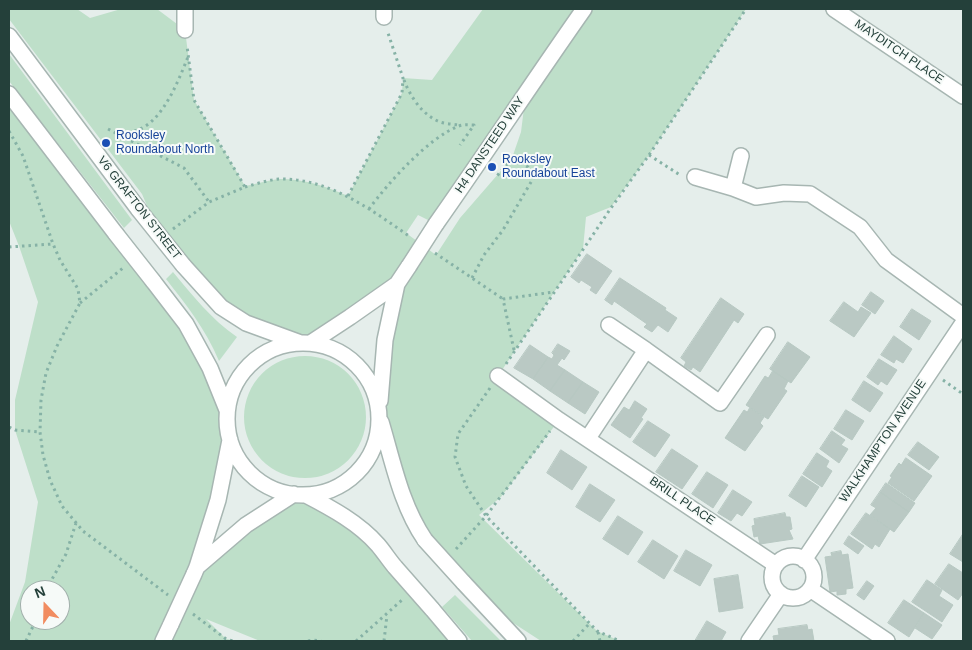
<!DOCTYPE html>
<html>
<head>
<meta charset="utf-8">
<style>
  body { margin:0 }
  #map { position:relative; width:972px; height:650px; overflow:hidden; background:#e5eeeb; font-family:Arial,sans-serif }
  canvas { display:block }
  .frame { position:absolute; inset:0; border:10px solid #24403a; pointer-events:none }
  .north { position:absolute; left:20px; top:580px; width:50px; height:50px; box-sizing:border-box; background:#f6faf8; border:1px solid #a2b0ac; border-radius:50%; rotate:339deg; font-size:14px; font-weight:700; line-height:20px; text-align:center; color:#24403a }
  .north::after { content:''; display:block; margin:auto; width:18px; height:22px; background:#f18c60; clip-path:polygon(50% 0,100% 100%,50% 72%,0 100%) }
</style>
</head>
<body>
<div id="map">
<canvas width="972" height="650"></canvas>
<div class="frame"></div>
<div class="north">N</div>
</div>
<script>
const context = document.querySelector('canvas').getContext('2d');
context.lineJoin = 'round';
function paint(path, color) {
  context.fillStyle = color;
  context.fill(path, 'evenodd');
}
function trace(path, color, width, dash) {
  context.strokeStyle = color;
  context.lineWidth = width;
  context.lineCap = dash ? 'butt' : 'round';
  context.setLineDash(dash || []);
  context.stroke(path);
}
function label(font, color, halo, rows, align = 'center') {
  context.font = font + ' Arial,sans-serif';
  context.lineWidth = 4;
  context.setLineDash([]);
  context.textBaseline = 'middle';
  context.strokeStyle = halo;
  context.fillStyle = color;
  for (const [text, x, y, turn = 0] of rows) {
    context.save();
    context.translate(x, y);
    context.rotate((+turn || 0) * Math.PI / 180);
    context.textAlign = isNaN(turn) ? turn : align;
    if (halo) context.strokeText(text, 0, 0);
    context.fillText(text, 0, 0);
    context.restore();
  }
}
paint(new Path2D(`
  M9 9H77L90 18 121 9H157L185 30 194 100 245 186C256 184 268 180 280 179 304 179 326 186 348 196L402 93 403 78 432 80 483 9H746L649 155 611 207 586 217 583 249 498 376 559 420 501 497 479 515 597 631 620 641H541L484 604 425 540 380 418V407L397 284 312 342H300L246 323 161 239 142 194 9 19ZM526 92 521 132 512 158 460 218 436 255 406 233 418 215 436 224Z
  M9 54 132 220 124 228 9 81Z
  M9 94 186 324 227 410 230 440 198 567 294 494 356 526 459 641H260L206 619 226 639 238 641H9V625L25 582 38 502 15 430V400L38 302 19 246 9 221ZM30 590H60V620H30Z
  M173 272C193 296 211 319 237 337L219 361C205 328 187 306 166 279Z
  M244 417a61 61 0 1 1 122 0a61 61 0 1 1-122 0Z
  M455 595 501 641H472L442 607Z`), '#bedfc9');
const building = new Path2D(`
  M587 254 612 271 596 294 590 290 592 287 581 280 579 283 571 277Z
  M620 278 666 308 665 310 677 318 668 332 658 325 652 332 644 327 647 324 614 301 612 305 605 300Z
  M871 292 884 301 875 314 862 305Z
  M721 298 744 314 738 323 734 320 700 372 693 367 691 370 684 366 686 362 681 358Z
  M844 302 858 312 861 307 871 313 854 337 830 321Z
  M912 309 931 321 919 340 900 327Z
  M894 336 912 349 903 363 896 359 894 363 881 355Z
  M788 342 810 357 791 383 770 369Z
  M558 344 570 351 564 360 562 358 557 365 565 370 550 391 533 379 548 357 552 359 554 355 552 353Z
  M530 345 548 357 533 379 514 368Z
  M879 359 897 370 887 385 881 381 878 385 867 377Z
  M565 370 583 382 568 403 550 391Z
  M773 371 788 381 784 389 787 391 768 419 746 405 765 376 768 378Z
  M864 381 883 393 870 412 852 400Z
  M583 382 599 392 585 414 568 403Z
  M635 401 647 409 641 418 643 419 630 438 611 425 624 407 629 410Z
  M750 408 764 417 760 423 763 426 745 451 725 438 744 410 747 412Z
  M846 410 864 421 852 440 834 429Z
  M648 421 670 435 655 457 633 442Z
  M832 431 845 440 841 445 848 449 839 463 820 449Z
  M918 442 939 457 929 470 908 455Z
  M672 449 698 466 682 489 656 472Z
  M561 450 587 467 572 490 547 473Z
  M817 453 829 461 826 467 832 471 822 487 803 474Z
  M906 458 932 476 914 501 888 483 892 477 890 476 899 463 901 465Z
  M707 472 728 485 713 508 692 494Z
  M802 476 819 487 806 507 789 496Z
  M886 483 915 503 909 512 880 492Z
  M590 484 615 500 600 522 576 507Z
  M733 490 752 502 742 516 737 513 731 521 718 513Z
  M880 492 909 512 894 532 870 515 876 508 871 505Z
  M785 513 786 517H790L792 529 789 530 793 539 760 544 758 536 754 537 752 526 755 525 754 519Z
  M866 513 890 529 879 547 875 544 872 549 851 534Z
  M618 516 643 532 628 555 603 539Z
  M963 534V562L950 554Z
  M849 536 864 546 858 554 844 544Z
  M653 540 678 556 664 579 638 562Z
  M686 550 712 565 700 586 674 571Z
  M841 551 842 555 848 554 853 588 846 589V594L837 595V591L830 592 825 557 832 556 831 553Z
  M949 564 963 573V593L958 600 935 584Z
  M738 575 743 608 719 612 714 579Z
  M927 580 942 590 939 596 953 605 942 622 912 602Z
  M867 581 874 586 864 600 857 595Z
  M904 600 924 613 909 637 888 623Z
  M924 613 942 625 932 639 915 628Z
  M707 621 726 632 721 641H695Z
  M807 625 808 630 812 629 814 641H774L773 636 779 635 778 629Z`);
paint(building, '#bac9c4');
trace(building, '#b7c8c2', 1);
const minor = new Path2D(`
  M834 9 963 96
  M384 17V9
  M185 30V9
  M695 177 733 188 756 197 784 193 810 194 860 227 886 260 963 316
  M733 188 741 156
  M646 350 720 403 767 335
  M498 376 559 420 776 565
  M588 438 646 350 609 325
  M772 577a21 21 0 1 1 42 0a21 21 0 1 1-42 0Z
  M804 560 963 323
  M810 589 887 641
  M749 641 781 594`);
const tertiary = new Path2D(`
  M9 36 139 210
  M9 94 116 234
  M436 224C486 153 534 80 584 9
  M183 265 221 307 246 323 298 342
  M153 281 186 324 210 368 227 410
  M312 342 350 317 397 284
  M227 419a76 76 0 1 1 152 0a76 76 0 1 1-152 0Z
  M380 401 385 340 397 284 409 266
  M381 422C393 462 401 505 425 540
  M306 495C331 508 359 523 378 545 384 552 389 560 395 567
  M197 567 246 525 294 494
  M194 574 197 567 218 500 230 440
  M463 582 518 641
  M432 609 459 641
  M163 641 171 624`);
trace(minor, '#a7b6b2', 18);
trace(tertiary, '#a7b6b2', 18);
trace(new Path2D(`
  M404 80C410 96 422 115 440 122 446 124 453 124 459 125
  M108 129 184 168 209 202
  M9 131 23 156 53 244 60 260 78 289 80 303 57 346 46 373 41 400 40 432 43 455 50 480 62 506 83 531 168 595
  M115 131C156 142 176 86 188 57
  M649 155 680 175
  M245 187C256 184 268 180 279 179 329 178 370 209 409 236
  M348 196 402 93 403 78 388 33
  M369 209C388 183 429 137 459 126 464 124 469 125 474 125L460 145
  M173 229 209 202 245 187 194 100 187 46
  M9 247 53 244
  M435 253 503 299
  M472 278 484 255 503 230 534 177 528 167 512 158 497 176
  M80 303 123 268
  M514 350 503 299 554 292
  M506 364 611 208 649 155 746 9
  M943 380 963 394
  M490 388 458 434 455 457 466 486 486 516 597 631 620 641
  M9 427 15 430 40 432
  M456 549 486 516 550 431
  M46 590 66 554 76 523
  M193 614 226 639 233 641
  M598 632 600 641
  M26 641 36 620
  M308 641 313 640 321 641
  M356 641 402 600
  M384 641 387 615
  M573 641 590 623`), '#86b2a6', 3, [2.5, 4]);
trace(minor, '#fff', 15);
trace(tertiary, '#fff', 15);
const tertiaryBridge = new Path2D(`
  M139 210 183 265
  M116 234 153 281
  M409 266 436 224
  M425 540 463 582
  M395 567 432 609
  M171 624 194 574`);
trace(tertiaryBridge, '#a7b6b2', 18, []);
trace(tertiaryBridge, '#fff', 15);
for (const [x, y, r, color] of [
  [106,143,5,"#1a4fb4"],
  [492,167,5,"#1a4fb4"]
]) {
  const dot = new Path2D();
  dot.arc(x, y, r, 0, 2 * Math.PI);
  context.fillStyle = color;
  context.fill(dot);
  trace(dot, '#f6faf8', 2);
}
label('12px', '#24403a', '#f6faf8', [
  ["MAYDITCH PLACE",899,52,34],
  ["H4 DANSTEED WAY",490,145,-56],
  ["V6 GRAFTON STREET",139,208,52],
  ["WALKHAMPTON AVENUE",883,441,-56],
  ["BRILL PLACE",682,501,34]
]);
label('12px', '#164399', '#f6faf8', [
  ["Rooksley",116,136],
  ["Roundabout North",116,150],
  ["Rooksley",502,160],
  ["Roundabout East",502,174]
], 'left');
</script>
</body>
</html>
